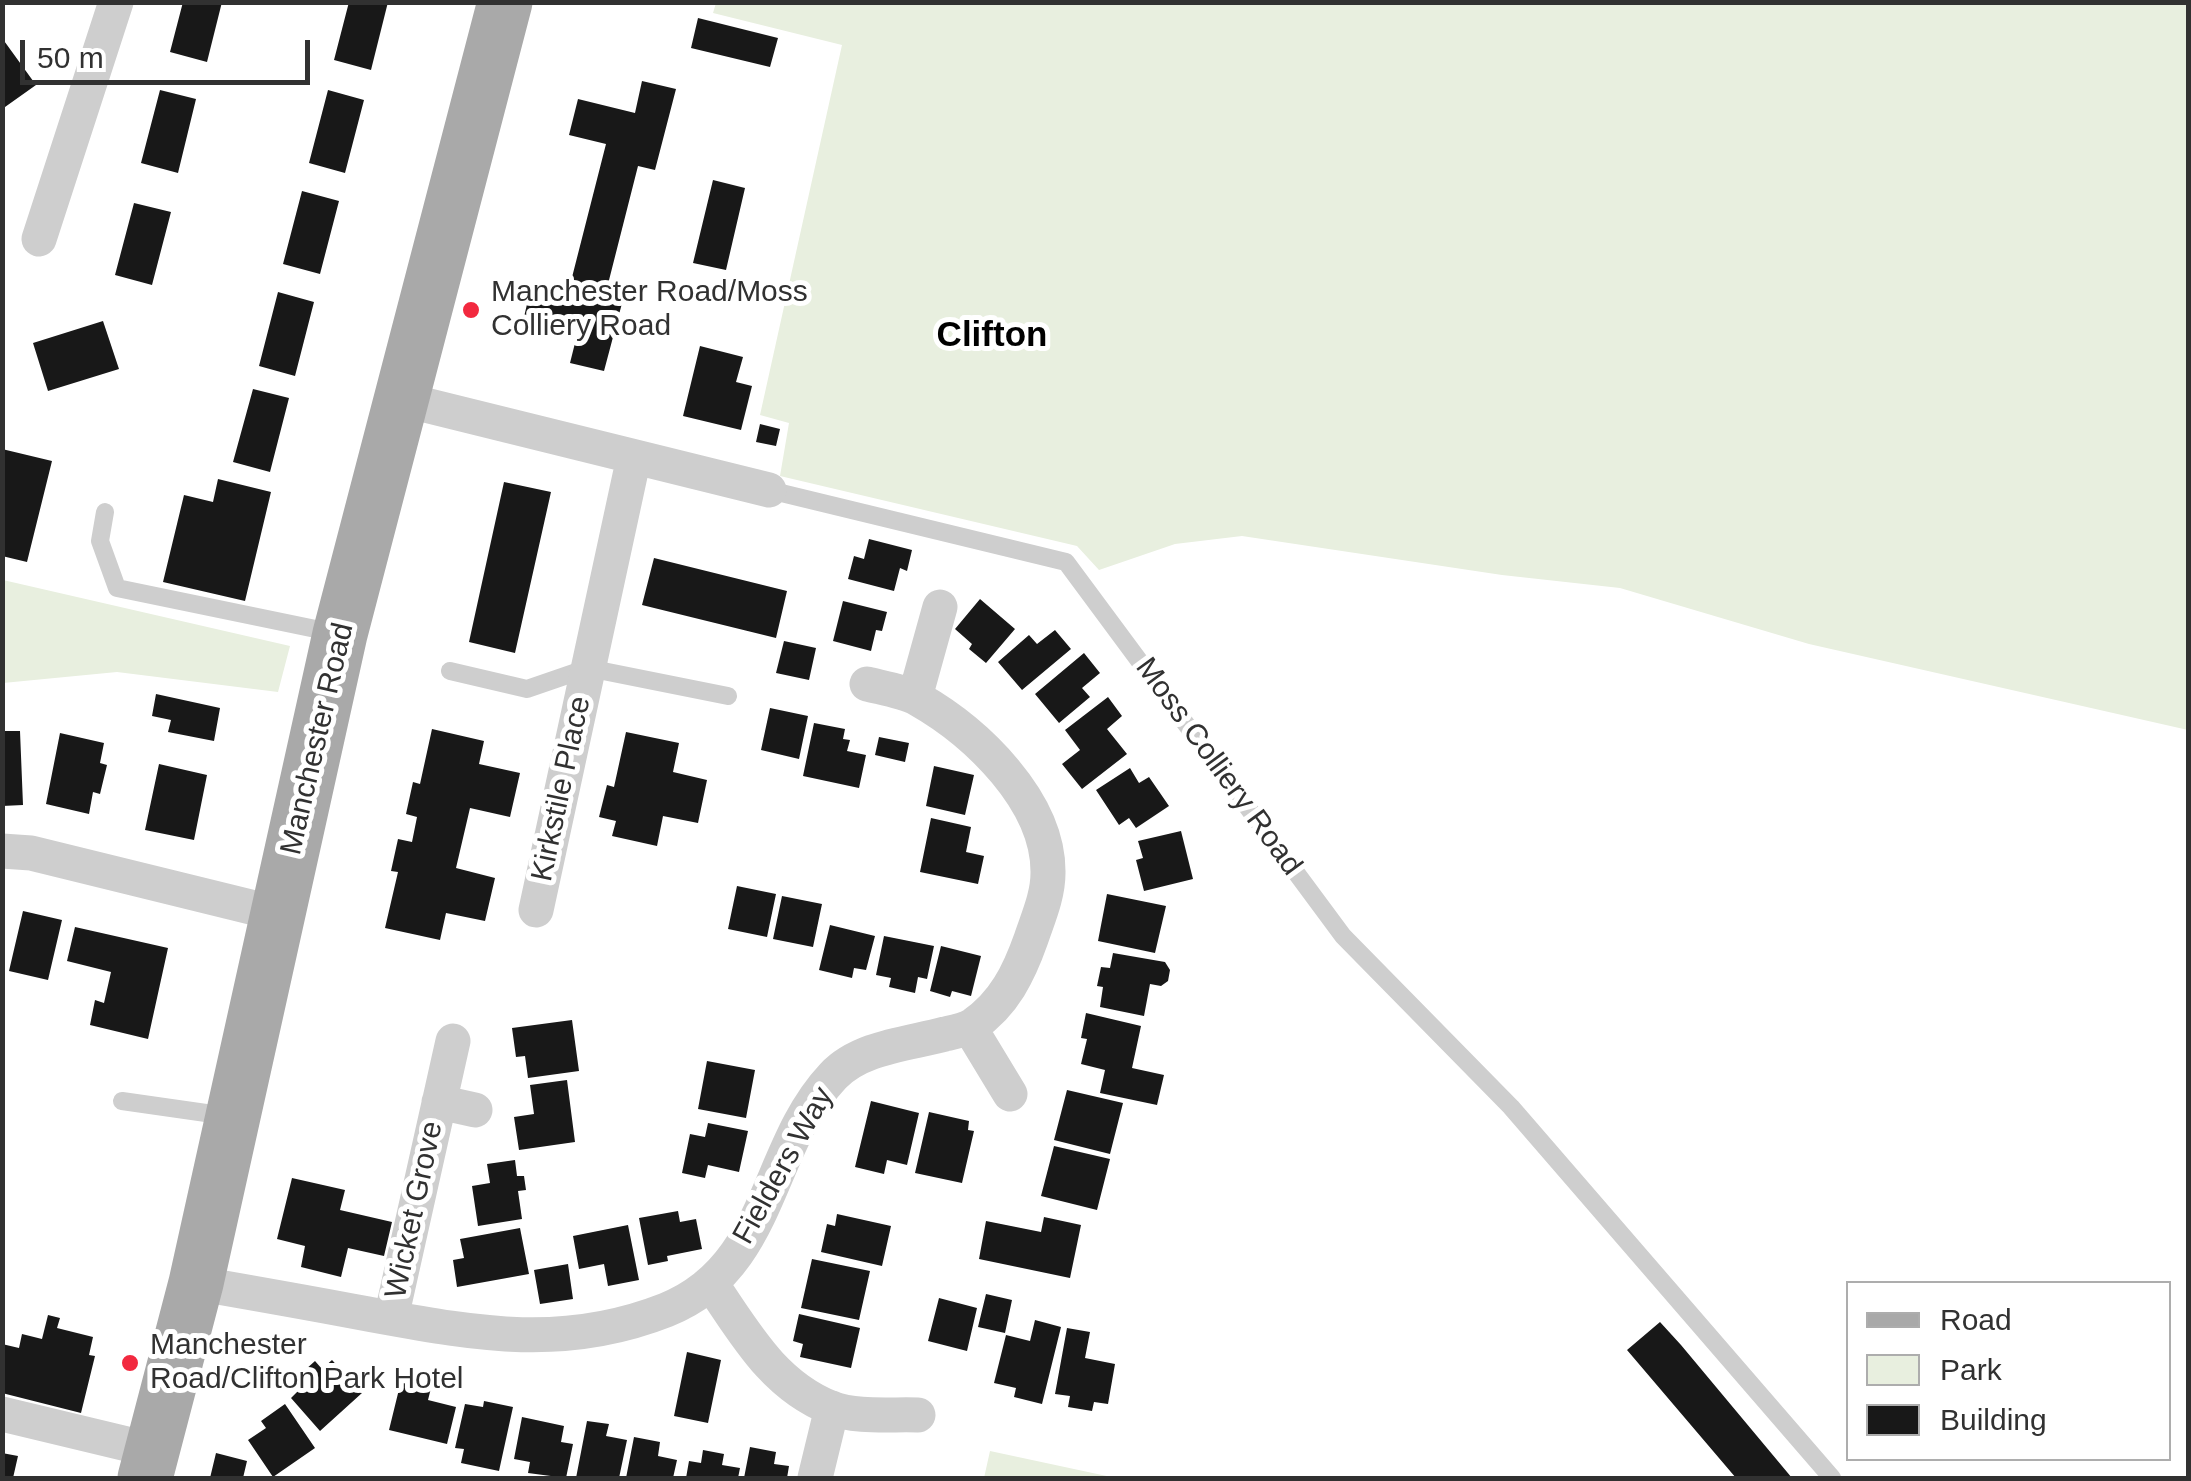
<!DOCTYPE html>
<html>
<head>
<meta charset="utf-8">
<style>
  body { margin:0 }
  #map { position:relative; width:2191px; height:1481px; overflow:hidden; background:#fff; font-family:Helvetica,sans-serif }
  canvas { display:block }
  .frame { position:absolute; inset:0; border:5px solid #313131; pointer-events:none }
  .legend { position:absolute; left:1846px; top:1281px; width:325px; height:180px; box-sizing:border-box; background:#fff; border:2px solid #adadad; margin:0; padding:12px 18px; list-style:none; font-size:30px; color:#313131 }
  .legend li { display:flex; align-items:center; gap:20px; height:50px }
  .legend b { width:50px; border:2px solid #adadad }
  .scale { position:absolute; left:20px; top:40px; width:290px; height:45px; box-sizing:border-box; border:5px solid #313131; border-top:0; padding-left:12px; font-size:30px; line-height:35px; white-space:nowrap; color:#313131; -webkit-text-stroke:8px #fff; paint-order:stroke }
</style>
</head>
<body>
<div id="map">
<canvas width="2191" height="1481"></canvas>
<div class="frame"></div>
<ul class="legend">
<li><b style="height:12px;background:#a9a9a9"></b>Road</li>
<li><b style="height:28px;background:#e8efdf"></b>Park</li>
<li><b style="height:28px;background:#181818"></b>Building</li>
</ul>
<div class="scale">50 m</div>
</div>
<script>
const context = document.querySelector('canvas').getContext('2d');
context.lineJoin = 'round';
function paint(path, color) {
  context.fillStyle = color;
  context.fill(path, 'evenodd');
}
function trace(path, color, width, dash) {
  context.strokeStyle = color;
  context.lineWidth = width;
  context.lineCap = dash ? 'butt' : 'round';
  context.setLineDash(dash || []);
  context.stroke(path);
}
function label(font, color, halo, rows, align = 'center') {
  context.font = font + ' Helvetica,sans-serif';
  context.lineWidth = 10;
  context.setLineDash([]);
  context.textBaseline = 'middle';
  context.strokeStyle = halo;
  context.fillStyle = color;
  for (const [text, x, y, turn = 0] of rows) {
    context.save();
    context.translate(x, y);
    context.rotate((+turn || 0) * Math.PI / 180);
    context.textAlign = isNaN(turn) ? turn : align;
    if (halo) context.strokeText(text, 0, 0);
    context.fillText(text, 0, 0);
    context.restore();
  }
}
paint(new Path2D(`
  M716 3H2188V730L1809 644 1620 588 1502 575 1242 536 1175 544 1099 570 1077 546 780 476 789 423 760 415 842 45 713 13Z
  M3 580 290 646 278 692 117 672 3 683Z
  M990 1451 1116 1478H984Z`), '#e8efdf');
paint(new Path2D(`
  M183 2H222L207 62 170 52Z
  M349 2H388L371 70 334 60Z
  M698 18 778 38 770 67 691 48Z
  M2 38 36 85 5 107 2 104Z
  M642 81 676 89 655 170 638 166 607 288 625 292 604 371 570 363 578 331 524 317 532 283 568 293 606 144 569 135 578 99 635 113Z
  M160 90 196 99 178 173 141 163Z
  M328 90 364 100 345 173 309 163Z
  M713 180 745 188 726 270 693 263Z
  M302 191 339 201 320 274 283 264Z
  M134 203 171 212 152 285 115 275Z
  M278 292 314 302 295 376 259 366Z
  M103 321 119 369 48 391 33 343Z
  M700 346 743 357 736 382 752 386 741 430 683 416Z
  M253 389 289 398 270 472 233 462Z
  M760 424 780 429 776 446 756 442Z
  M2 449 52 461 27 562 2 556Z
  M218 479 271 492 245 601 163 582 184 495 213 502Z
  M504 482 551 492 515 653 469 642Z
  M869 539 912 550 907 571 900 568 894 591 848 579 854 556 864 559Z
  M654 558 787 591 776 638 642 605Z
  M980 599 1015 629 986 663 969 649 972 644 955 629Z
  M843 601 887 612 882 631 876 630 871 651 833 641Z
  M1055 630 1071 649 1022 690 998 662 1029 635 1037 644Z
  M784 641 816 648 809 680 776 673Z
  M1084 653 1100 673 1082 688 1090 697 1059 723 1035 694Z
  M156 694 220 708 214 741 168 732 171 720 152 716Z
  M1108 697 1122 716 1107 729 1127 754 1082 789 1062 764 1080 750 1065 730Z
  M770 708 808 716 799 759 761 750Z
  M814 723 845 729 843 739 850 740 847 751 866 755 859 788 803 776Z
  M432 729 484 741 479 764 520 773 510 817 470 808 456 868 495 878 485 921 446 913 440 940 385 928 398 872 391 871 398 839 412 842 417 817 406 814 413 782 420 784Z
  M2 731H20L23 805 2 806Z
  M626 732 679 743 673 772 707 780 698 823 663 816 657 846 612 836 616 821 599 817 607 785 614 787Z
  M60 733 104 743 100 763 107 765 100 794 93 792 89 814 46 804Z
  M879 737 909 743 905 762 875 755Z
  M159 764 207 775 194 840 145 830Z
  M934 766 974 775 965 815 926 806Z
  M1130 768 1139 783 1149 777 1169 806 1136 828 1129 818 1119 825 1096 790Z
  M931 818 971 827 966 852 984 856 978 884 920 872Z
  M1181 831 1193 879 1144 891 1136 860 1143 858 1138 841Z
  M737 886 776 894 767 937 728 929Z
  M1107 894 1166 906 1155 953 1098 941Z
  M782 896 822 904 813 947 773 939Z
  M23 911 62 920 48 980 9 971Z
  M830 925 875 936 866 970 854 968 852 978 819 970Z
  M75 927 168 948 148 1039 90 1025 95 1000 104 1003 111 972 67 961Z
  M884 936 934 946 927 979 918 977 915 993 889 987 891 978 876 975Z
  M941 946 981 956 971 996 952 991 950 997 930 991Z
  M1113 953 1165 962 1170 970 1168 981 1161 986 1150 984 1144 1016 1100 1007 1103 987 1097 986 1101 967 1110 968Z
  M1086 1013 1141 1026 1132 1068 1164 1075 1157 1105 1100 1093 1105 1070 1081 1064 1087 1039 1081 1038Z
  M572 1020 579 1071 528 1078 525 1056 516 1057 512 1028Z
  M707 1061 755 1070 746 1118 698 1109Z
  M567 1080 575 1142 519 1150 514 1117 534 1114 530 1085Z
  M1067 1090 1123 1103 1110 1154 1054 1140Z
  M871 1101 919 1113 907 1165 887 1160 884 1174 855 1167Z
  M929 1112 969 1121 968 1130 974 1131 962 1183 915 1173Z
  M708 1123 748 1131 739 1172 708 1165 705 1178 682 1173 690 1134 705 1137Z
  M1054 1146 1110 1159 1097 1210 1041 1196Z
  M515 1160 517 1176H524L526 1190 518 1191 522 1219 478 1226 472 1186 490 1183 487 1164Z
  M292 1178 345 1190 340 1210 392 1222 384 1256 348 1248 341 1277 301 1267 305 1246 277 1239Z
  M678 1211 680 1222 696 1219 702 1249 667 1256 668 1261 648 1265 639 1218Z
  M837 1214 891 1226 882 1266 821 1252 827 1224 835 1226Z
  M1044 1217 1081 1225 1070 1278 979 1259 986 1221 1041 1232Z
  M628 1225 639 1280 608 1286 604 1264 579 1269 573 1236Z
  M520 1228 529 1274 457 1287 453 1260 464 1258 460 1239Z
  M812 1259 870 1271 859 1320 801 1308Z
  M568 1264 573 1299 540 1304 534 1270Z
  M986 1294 1012 1300 1005 1333 978 1327Z
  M939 1298 977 1308 967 1351 928 1341Z
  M799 1314 860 1328 851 1368 800 1357 803 1344 793 1341Z
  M48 1315 60 1318 57 1328 93 1337 89 1355 95 1356 81 1413 2 1393V1344L19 1348 22 1334 42 1339Z
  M1035 1320 1061 1327 1042 1404 1014 1397 1016 1388 994 1383 1006 1335 1030 1341Z
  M1660 1322 1681 1345 1792 1478H1736L1627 1350Z
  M1067 1328 1090 1332 1085 1358 1115 1364 1108 1404 1094 1402 1092 1411 1068 1407 1070 1396 1055 1394Z
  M687 1352 721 1360 708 1423 674 1416Z
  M332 1360 362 1393 320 1431 291 1398 303 1386 295 1379 315 1361 322 1369Z
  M403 1373 433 1380 428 1400 456 1407 447 1444 389 1430Z
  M484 1401 513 1407 499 1471 461 1463 464 1449 455 1448 465 1404 483 1407Z
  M285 1404 315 1448 273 1477 248 1440 266 1428 261 1421Z
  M522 1417 564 1426 561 1442 573 1444 566 1478 528 1473 530 1462 514 1459Z
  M587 1421 609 1424 606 1436 627 1440 619 1478H576Z
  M634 1437 660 1442 658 1456 677 1460 673 1478H626Z
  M750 1447 776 1452 774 1464 789 1466 787 1478H744Z
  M703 1450 724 1454 722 1465 740 1468 738 1478H686L689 1461 701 1463Z
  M2 1453 18 1456 13 1478H2Z
  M216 1453 247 1461 243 1478H210Z`), '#181818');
trace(new Path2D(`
  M769 490 1066 562 1343 936 1511 1107 1832 1478
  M105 512 100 541 117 588 335 633
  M450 671 527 689 588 668 728 696
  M122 1101 227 1116`), '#cecece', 18);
trace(new Path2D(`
  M39 239 116 2
  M401 399 769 490
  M915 697 940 607
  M2 851 31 853 279 914
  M536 910 634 457
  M970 1028 1010 1094
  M439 1102 475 1110
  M196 1283C253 1293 311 1303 368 1314 473 1333 562 1351 666 1310 772 1268 765 1148 833 1076 860 1047 908 1044 945 1034 954 1032 965 1030 973 1025 1004 1004 1019 973 1031 939 1038 918 1048 896 1048 873 1049 801 976 732 918 699 903 691 883 688 867 684
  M712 1285C745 1333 773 1385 831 1408 856 1418 891 1414 918 1415
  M391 1318 453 1041
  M2 1414 152 1450
  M815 1478 832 1408`), '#cecece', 35);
trace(new Path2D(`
  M145 1478 196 1283 340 634 505 2`), '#a9a9a9', 55);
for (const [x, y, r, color] of [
  [471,310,10,"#f2293f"],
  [130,1363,10,"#f2293f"]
]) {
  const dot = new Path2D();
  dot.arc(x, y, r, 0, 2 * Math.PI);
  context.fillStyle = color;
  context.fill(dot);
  trace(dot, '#fff', 4);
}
label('30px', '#313131', '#fff', [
  ["Manchester Road/Moss",491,293],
  ["Colliery Road",491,327],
  ["Manchester",150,1346],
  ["Road/Clifton Park Hotel",150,1380]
], 'left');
label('30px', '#313131', '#fff', [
  ["Manchester Road",318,739,-77],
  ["Moss Colliery Road",1218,767,54],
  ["Kirkstile Place",562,789,-78],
  ["Fielders Way",784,1166,-61],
  ["Wicket Grove",415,1210,-78]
]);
label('bold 35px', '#000', '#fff', [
  ["Clifton",992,336]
]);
</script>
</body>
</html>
